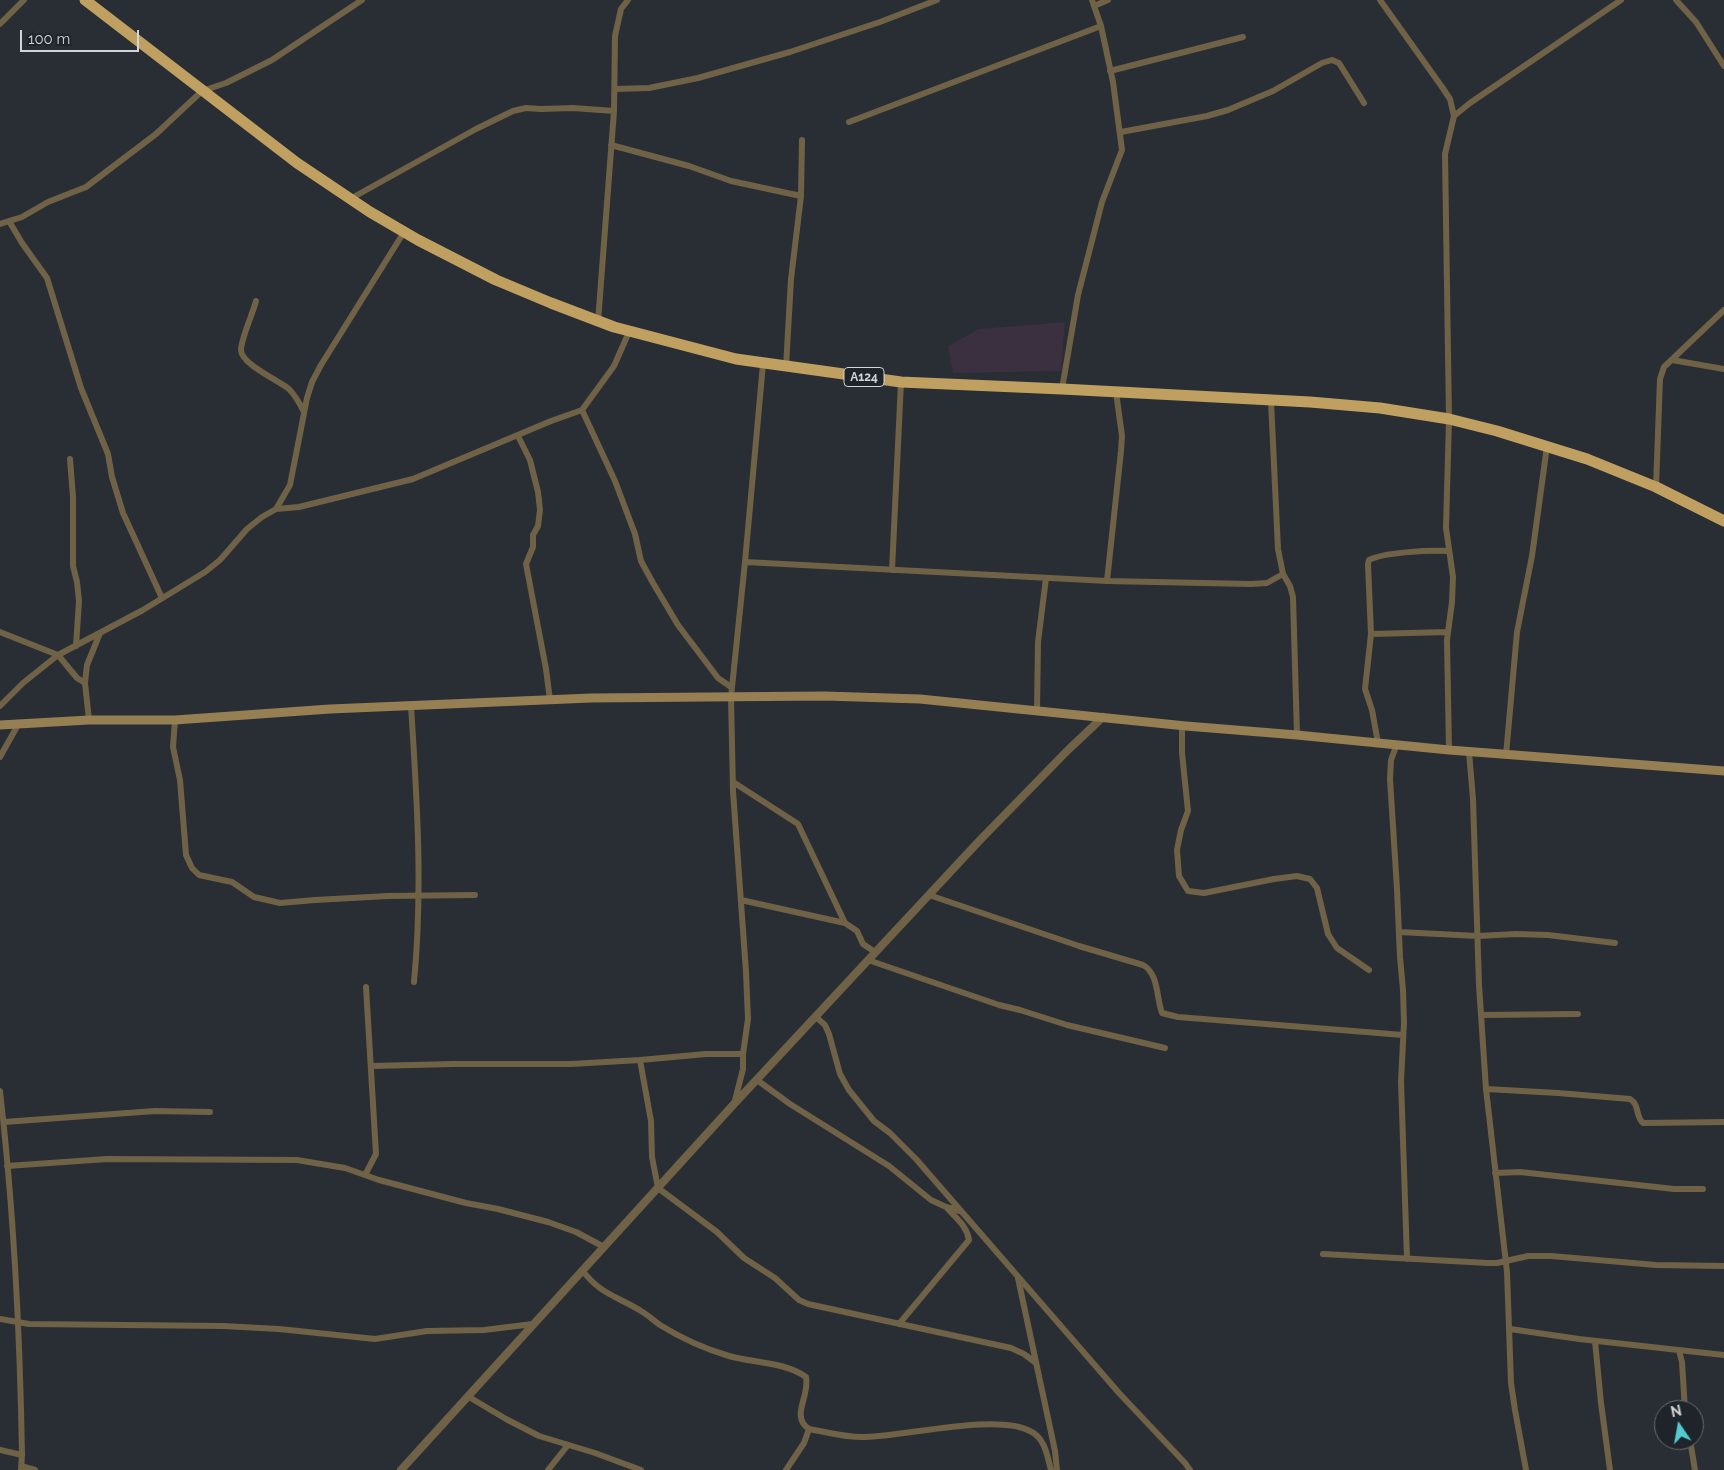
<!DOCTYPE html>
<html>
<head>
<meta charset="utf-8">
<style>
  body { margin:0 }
  #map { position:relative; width:1724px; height:1470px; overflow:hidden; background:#292e34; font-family:Raleway,sans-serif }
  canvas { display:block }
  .north { position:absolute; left:1654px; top:1400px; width:50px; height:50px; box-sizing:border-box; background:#1f242a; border:1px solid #666a70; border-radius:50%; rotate:348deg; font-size:14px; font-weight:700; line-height:20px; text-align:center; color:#d1d4d8 }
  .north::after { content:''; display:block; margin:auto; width:18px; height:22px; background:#52cdcf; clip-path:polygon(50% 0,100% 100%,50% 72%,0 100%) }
  .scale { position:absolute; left:20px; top:30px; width:119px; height:22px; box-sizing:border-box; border:2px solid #d1d4d8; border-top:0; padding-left:6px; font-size:15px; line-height:18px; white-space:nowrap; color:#d1d4d8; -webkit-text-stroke:4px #1f242a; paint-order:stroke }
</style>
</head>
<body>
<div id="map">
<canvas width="1724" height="1470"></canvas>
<div class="north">N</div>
<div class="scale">100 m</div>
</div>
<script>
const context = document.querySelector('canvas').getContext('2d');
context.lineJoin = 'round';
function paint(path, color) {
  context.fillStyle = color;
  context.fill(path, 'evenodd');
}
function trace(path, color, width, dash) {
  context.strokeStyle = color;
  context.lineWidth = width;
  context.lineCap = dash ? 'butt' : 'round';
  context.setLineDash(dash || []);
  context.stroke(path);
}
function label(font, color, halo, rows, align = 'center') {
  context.font = font + ' Raleway,sans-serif';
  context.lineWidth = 5;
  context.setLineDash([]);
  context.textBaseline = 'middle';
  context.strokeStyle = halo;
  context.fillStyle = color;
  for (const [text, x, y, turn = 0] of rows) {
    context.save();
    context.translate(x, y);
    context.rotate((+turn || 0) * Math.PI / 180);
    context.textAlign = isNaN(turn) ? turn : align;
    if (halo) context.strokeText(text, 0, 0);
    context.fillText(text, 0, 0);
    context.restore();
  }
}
paint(new Path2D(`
  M1065 322 1061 371 953 373 948 346 979 329Z`), '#3a3040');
trace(new Path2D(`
  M1380 0 1442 87 1450 99 1454 116
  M1676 0 1696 22 1724 66
  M1094 6 1108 0
  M0 24 24 0
  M1110 71 1243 37
  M615 89 649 88 698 78 790 52 880 22 937 0
  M614 111 615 36 621 9 628 0
  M849 122 1101 26
  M1121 132 1207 116 1228 110 1273 91 1322 63 1332 60 1339 63 1364 103
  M611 145 689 166 731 181 801 196
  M350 199 476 129 513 111 526 108 541 109 573 108 614 111 598 322
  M9 221 22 243 47 278 81 388 108 454 112 477 123 513 162 598
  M0 224 22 217 48 202 86 187 156 134 202 91 226 83 272 60 362 0
  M404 232 321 365 312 382 307 398 290 485 276 509 299 507 413 479 551 421 582 410
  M256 301C253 313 241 339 241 350 241 364 278 380 289 389 296 396 300 404 304 412
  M629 332 614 366 582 410 615 481 635 534 641 561 653 583 678 625 718 678 731 687
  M1672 360 1724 369
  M786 367 791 279 801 196 802 140
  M1062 389 1078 295 1102 202 1122 150 1113 82 1101 26 1092 0
  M1271 401 1278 549 1283 574 1290 586 1293 597 1297 735
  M518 436 530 460 538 492 540 510 538 526 533 535V547L526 564 546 669 550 700
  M70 459 73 497V566L77 582 79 601 76 646
  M1656 487 1660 379 1664 367 1724 310
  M745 562 1107 581 1251 584 1267 583 1283 574
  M892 570 901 382
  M1107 581 1121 451 1122 436 1116 392
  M0 632 58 655 77 678 85 683
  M1371 634 1448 632
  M0 706 23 683 58 655 143 610 205 572 220 560 247 529 262 517 276 509
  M411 706C417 799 423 888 414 982
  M1037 710 1038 642 1046 578
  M89 720 85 683 87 665 100 633
  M175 720 173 747 180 780 186 855 192 868 199 875 232 882 254 897 280 903 315 900 388 896 475 895
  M1182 725V753L1188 811 1181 830 1177 850 1179 876 1188 891 1204 893 1274 879 1297 876 1310 879 1317 888 1328 934 1337 948 1369 970
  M1378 743 1372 710 1365 689 1371 634 1368 564 1369 560C1385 552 1430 550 1449 551
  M1397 744 1391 760 1390 779 1397 889 1400 957 1403 990 1404 1023 1401 1081 1407 1259
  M1449 750 1447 640 1452 602 1453 577 1446 528 1449 419 1445 154 1454 116 1470 103 1621 0
  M1469 752 1473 799 1479 985 1486 1089 1507 1272 1511 1383 1515 1410 1526 1470
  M1506 755 1517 632 1532 556 1547 446
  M0 757 19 723
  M733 782 798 824 845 923
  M929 895 1079 946 1143 965C1159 974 1156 997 1162 1013L1178 1017 1403 1035
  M741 900 845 923 857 931 863 944 875 952
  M1399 932 1478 936 1516 934 1548 935 1615 943
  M868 960 999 1005 1020 1010 1067 1025 1165 1048
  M1481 1015 1578 1014
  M816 1017 825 1025 829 1034 840 1074 849 1090 874 1121 890 1133 916 1159 1119 1393 1185 1463 1190 1470
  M640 1060 651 1121 652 1157 658 1188 717 1232 744 1258 775 1278 799 1300 808 1304 1011 1348 1024 1354 1036 1363
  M372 1066 453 1064H571L640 1060 706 1054H743
  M757 1080 790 1104 889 1166 931 1200 946 1207 960 1211
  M1486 1089 1558 1093 1630 1099C1640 1105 1635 1116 1643 1123L1724 1122
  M0 1091C14 1212 20 1334 22 1455L21 1470
  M734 1104 743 1069V1054L748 1019 746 972 733 791 731 697 745 562 763 364
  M4 1122 155 1111 210 1112
  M7 1166 107 1159 297 1160 345 1168 379 1180 466 1203 498 1209 548 1222 576 1232 604 1247
  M1495 1173 1520 1172 1674 1189H1703
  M365 1175 376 1154 366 987
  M1323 1254 1488 1263H1497L1528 1256H1551L1656 1265 1724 1266
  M582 1270C601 1295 617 1296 641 1311 648 1315 653 1320 660 1325 681 1338 705 1349 729 1356 754 1363 785 1362 806 1377 810 1397 790 1416 809 1429 827 1432 847 1438 866 1437 906 1436 997 1413 1030 1431 1045 1438 1047 1455 1051 1470
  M1018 1278 1055 1451 1057 1470
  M0 1319 29 1324 223 1326 279 1329 375 1339 427 1331 484 1330 533 1324
  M899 1324 969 1240C967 1226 956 1218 947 1208
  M1510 1329 1579 1339 1724 1355
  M1595 1341 1601 1403 1610 1470
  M1679 1351 1682 1362 1685 1410
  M469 1397 506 1419 539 1436 595 1453 641 1470
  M1690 1440 1695 1470
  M0 1450 22 1455
  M21 1466 35 1470
  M548 1470 568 1445
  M786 1470 804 1443 809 1429`), '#706247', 6);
trace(new Path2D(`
  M401 1470 734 1104 981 839 1068 750 1103 717`), '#706247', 8);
trace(new Path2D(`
  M0 725 89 720H175L330 709 591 698 825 696 920 699 1186 726 1297 735 1449 750 1724 771`), '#967f53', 9);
trace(new Path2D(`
  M85 0 297 163 370 212 418 240 496 280 551 303 614 327 736 359 901 382 1062 389 1310 402 1380 408 1449 419 1497 431 1587 459 1656 487 1724 521`), '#c0a060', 11);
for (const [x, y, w] of [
  [864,377,40]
]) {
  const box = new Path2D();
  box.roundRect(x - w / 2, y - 9.5, w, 19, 4);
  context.fillStyle = '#1f242a';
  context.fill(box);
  trace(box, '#d1d4d8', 1);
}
label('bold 12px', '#d1d4d8', null, [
  ["A124",864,377]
]);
</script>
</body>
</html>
